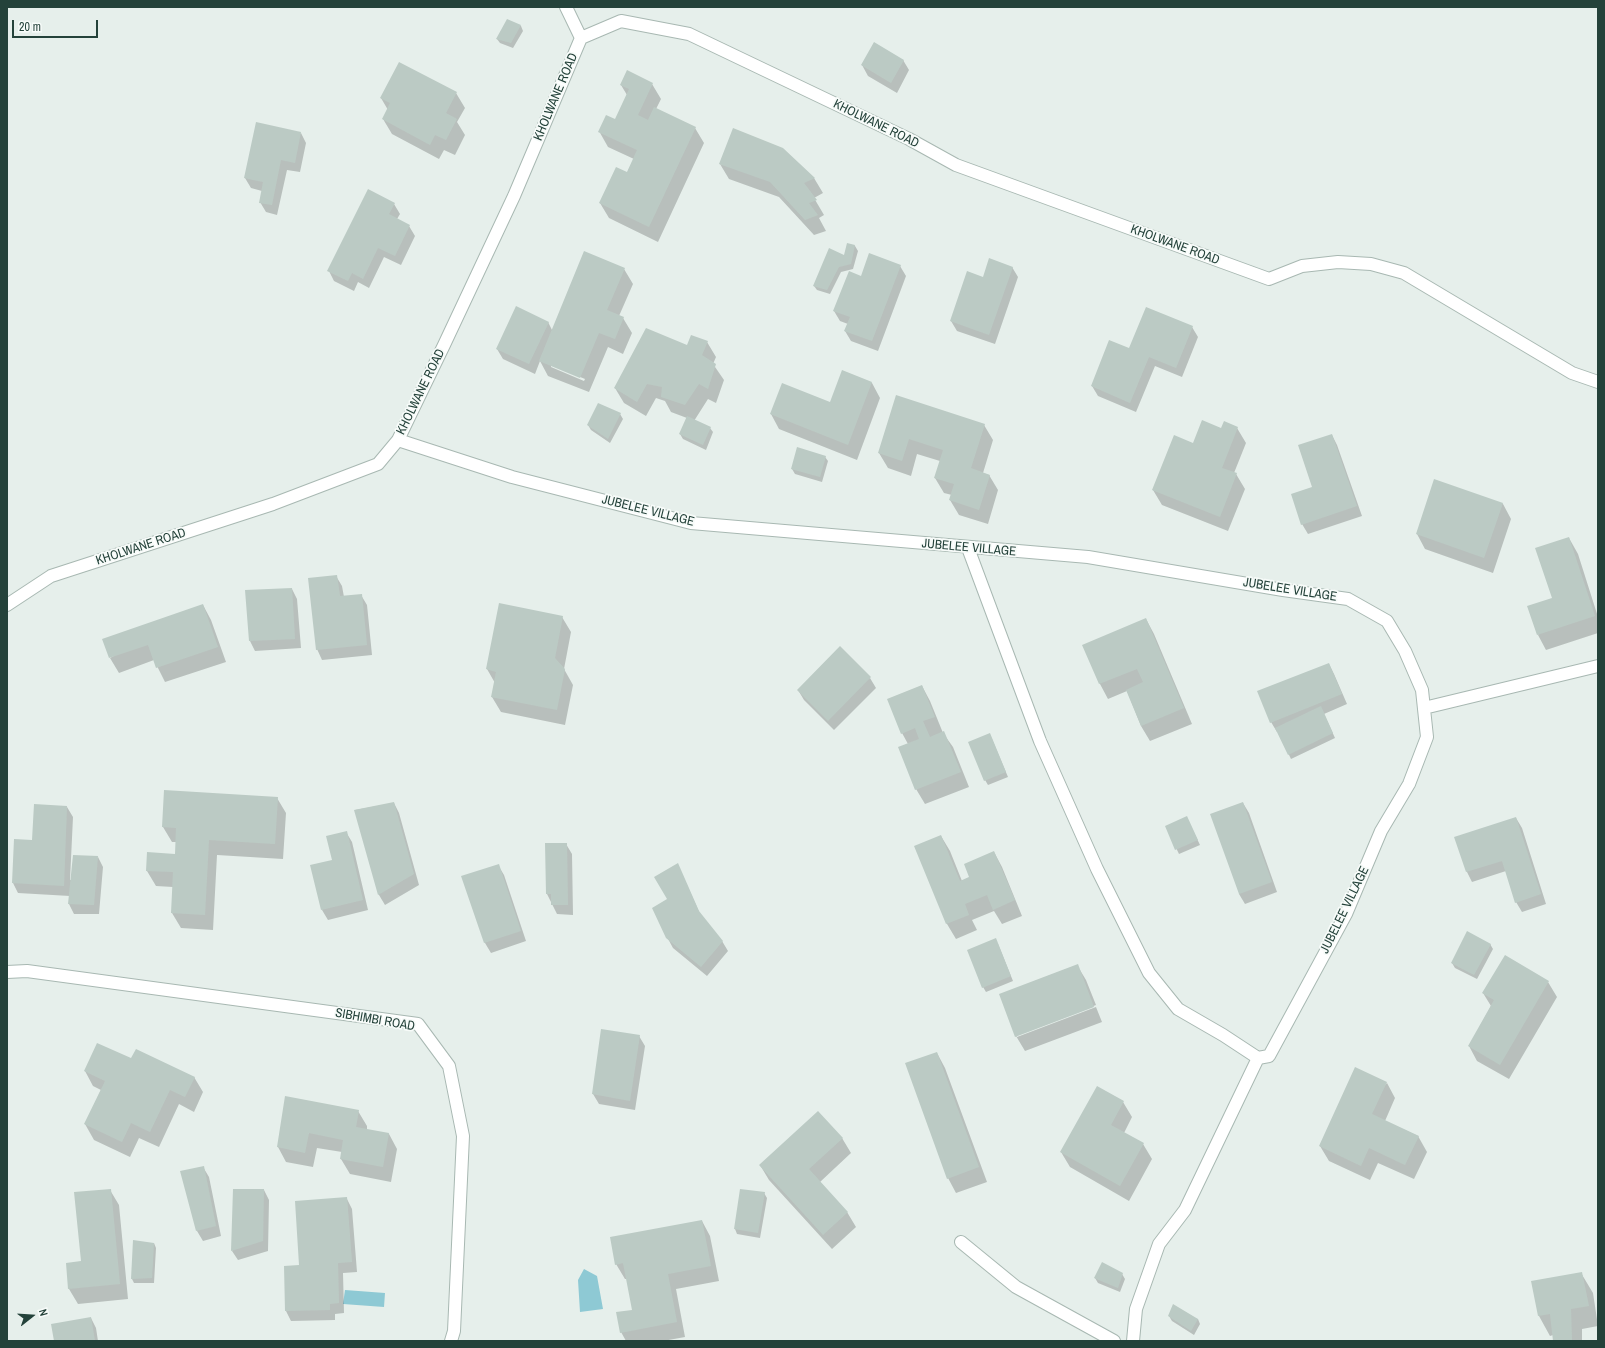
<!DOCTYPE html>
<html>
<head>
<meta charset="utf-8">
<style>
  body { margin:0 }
  #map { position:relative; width:1605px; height:1348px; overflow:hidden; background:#e6efeb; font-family:"Archivo Narrow",sans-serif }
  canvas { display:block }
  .frame { position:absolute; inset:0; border:8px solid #24423a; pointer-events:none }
  .north { position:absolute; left:12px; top:1296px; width:40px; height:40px; -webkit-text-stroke:3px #f7fbf9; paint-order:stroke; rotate:73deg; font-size:11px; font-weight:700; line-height:16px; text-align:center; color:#24423a }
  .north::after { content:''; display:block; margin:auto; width:14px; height:18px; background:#24423a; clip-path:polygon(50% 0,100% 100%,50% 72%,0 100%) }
  .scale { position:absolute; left:12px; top:20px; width:86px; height:18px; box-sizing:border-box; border:2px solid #24423a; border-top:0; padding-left:5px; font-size:12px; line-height:14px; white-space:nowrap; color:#24423a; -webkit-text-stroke:3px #f7fbf9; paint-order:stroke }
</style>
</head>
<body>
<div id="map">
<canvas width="1605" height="1348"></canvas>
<div class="frame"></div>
<div class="north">N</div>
<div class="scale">20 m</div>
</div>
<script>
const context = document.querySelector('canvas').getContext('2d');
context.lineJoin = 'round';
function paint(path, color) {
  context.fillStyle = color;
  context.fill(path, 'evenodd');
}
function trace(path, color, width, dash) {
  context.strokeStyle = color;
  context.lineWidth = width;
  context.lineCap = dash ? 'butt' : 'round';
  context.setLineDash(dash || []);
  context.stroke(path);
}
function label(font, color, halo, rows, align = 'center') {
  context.font = font + ' "Archivo Narrow",sans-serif';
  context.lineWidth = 3.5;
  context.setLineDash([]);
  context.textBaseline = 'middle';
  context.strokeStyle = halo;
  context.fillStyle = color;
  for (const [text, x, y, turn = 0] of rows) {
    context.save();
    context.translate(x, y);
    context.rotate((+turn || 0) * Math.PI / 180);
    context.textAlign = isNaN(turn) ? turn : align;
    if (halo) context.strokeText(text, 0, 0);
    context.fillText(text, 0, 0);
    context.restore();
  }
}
paint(new Path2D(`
  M584 1269 597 1276 603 1309 580 1312 578 1280Z
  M345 1290 385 1293 384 1307 343 1304Z`), '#8ec9d4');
paint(new Path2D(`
  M508 20 521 26 523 31 513 48 500 43 497 39Z
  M903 60 909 70 897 93 868 76 862 65Z
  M652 84 661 99 656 109 695 128 704 143 658 242 609 218 600 203 627 173 634 159 608 147 599 131 615 121 627 95 621 85Z
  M456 93 465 108 457 122 465 135 455 155 444 150 439 159 392 134 383 119 388 110 381 98Z
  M301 133 306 143 300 172 287 170 277 215 266 212 260 202 262 191 251 188 245 178Z
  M720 164 814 178 823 193 814 198 824 215 819 218 826 231 814 235 779 197 729 179Z
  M394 204 400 214 397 219 409 226 415 236 401 265 384 257 369 288 358 282 354 291 334 281 329 271Z
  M848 244 855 246 858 251 853 269 841 272 830 294 817 290 814 286 845 256Z
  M900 266 906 276 878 351 851 341 845 331 848 324 840 321 834 311 861 277Z
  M1012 267 1018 277 995 344 957 331 951 321Z
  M624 269 633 284 619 316 623 318 632 333 623 354 608 347 589 392 548 376 540 361 535 374 503 359 497 349 548 322 552 330ZM551 365 585 379 584 381 551 367Z
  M1192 327 1198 337 1182 377 1155 366 1136 412 1098 396 1092 386Z
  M707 342 716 357 713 364 724 380 716 403 708 399 694 421 710 428 713 432 706 450 683 439 680 434 687 418 671 412 665 401 656 398 646 416 624 403 615 388 688 346Z
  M843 372 872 383 880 398 857 460 779 429 771 414 782 385 831 403Z
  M897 397 984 425 993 440 983 473 989 475 998 490 988 524 959 515 950 500 952 495 944 493 935 478 940 461 917 454 911 476 888 468 879 453Z
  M620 414 623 419 610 443 591 430 588 425Z
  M1237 428 1246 443 1234 473 1236 474 1245 489 1228 531 1162 505 1153 490 1222 429Z
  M1332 435 1337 445 1362 516 1308 534 1302 524Z
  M825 457 828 461 822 482 795 474 792 469Z
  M1435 480 1503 504 1511 519 1493 573 1425 549 1417 534Z
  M1569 538 1578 554 1598 617V633L1546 650 1538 635 1553 599Z
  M336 576 342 586 344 597 361 595 367 605 372 655 322 660 317 649Z
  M292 589 297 599 301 648 255 651 250 641Z
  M203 605 211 620 226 662 165 682 154 660 119 673 110 658Z
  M562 617 571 632 564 669 573 685 565 725 501 712 492 697 495 683 487 669Z
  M1146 619 1154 634 1192 724 1150 741 1141 726 1127 691 1108 699 1100 684 1084 645Z
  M1329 664 1334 674 1347 704 1324 714 1335 738 1291 759 1278 732H1277L1271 722Z
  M870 678 876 688 834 730 804 700 798 690Z
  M922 686 930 701 943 733 953 747 969 787 925 804 916 789 908 744 902 733Z
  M992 739 1008 777 988 785 985 780Z
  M277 798 286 813 283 859 217 855 213 930 181 928 172 913 173 887 156 886 147 871 176 855 177 842H172L163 827Z
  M394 803 399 813 419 885 385 905 379 895 355 810Z
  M1243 803 1249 813 1277 892 1245 904 1239 894Z
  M67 807 73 817 70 880H71L98 857 103 867 99 914H74L69 904 70 896 18 893 13 883 15 840 33 841Z
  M1516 818 1522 828 1546 904 1522 912 1516 902 1506 871 1472 882 1467 872 1456 838Z
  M1189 822 1200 845 1179 854 1166 827Z
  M346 832 352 842 368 910 328 920 322 910Z
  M941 836 950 851 962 881 970 877 994 852 1002 867 1022 916 1002 924 994 911 972 920 977 930 956 939 947 924 915 847Z
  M566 844 572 854 573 915 557 914 547 894Z
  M498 865 504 875 526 941 491 953 485 943 463 877Z
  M678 865 701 916 722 941 728 951 707 976 673 948 667 937 668 899Z
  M998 944 1013 981 986 992 983 987Z
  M1490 944 1493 949 1477 979 1455 968 1452 963Z
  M1077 965 1086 980 1096 1005 1017 1035V1037L1096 1007 1102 1022 1025 1051 1016 1036 1001 994Z
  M1548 982 1557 997 1509 1079 1477 1061 1469 1046 1491 1006 1483 993Z
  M602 1030 639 1036 645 1046 635 1110 599 1104 593 1094Z
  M937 1053 945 1068 987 1182 956 1193 948 1178Z
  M132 1060 194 1077 203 1092 194 1112 179 1104 159 1147 139 1138 130 1157 94 1140 85 1124 101 1090 93 1086 85 1071Z
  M1387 1083 1395 1098 1385 1121 1418 1136 1427 1152 1414 1179 1378 1163 1370 1180 1329 1161 1320 1146Z
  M1123 1102 1132 1117 1124 1133 1143 1144 1152 1159 1129 1201 1070 1167 1061 1152Z
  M358 1111 367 1126V1130L389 1134 397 1149 391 1182 350 1174 341 1159 342 1152 317 1148 313 1167 286 1162 278 1147Z
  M842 1138 851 1153 820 1182 847 1212 856 1227 832 1249 769 1180 760 1165Z
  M203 1167 209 1177 221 1236 203 1241 197 1231Z
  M110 1190 119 1205 128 1299 78 1304 69 1289 67 1264 82 1262Z
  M264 1190 269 1200 268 1251 238 1260 232 1251Z
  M764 1193 767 1198 760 1238 737 1234 735 1229Z
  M347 1199 352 1209 357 1272 343 1273 344 1313 335 1314V1320L291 1321 286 1311 285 1267 300 1266Z
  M702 1221 710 1236 719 1281 676 1289 685 1337 663 1341H626L621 1332 633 1310 627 1279H625L616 1264Z
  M154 1243 156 1248 154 1283H134L132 1279Z
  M1581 1273 1593 1293 1598 1326 1582 1329V1341H1554L1553 1335 1550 1336 1539 1316 1532 1282Z
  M1122 1274 1125 1279 1120 1292 1098 1283 1095 1278Z
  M1169 1316 1198 1319 1200 1324 1194 1335 1172 1321Z
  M91 1318 96 1328 98 1341H55Z`), '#0003');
paint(new Path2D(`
  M507 19 521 25 511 43 496 39Z
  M874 42 904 60 891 83 861 65Z
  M399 62 457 92 446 113 457 119 446 140 435 135 430 145 382 119 390 103 380 98Z
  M627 70 653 83 638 115 648 120 654 107 696 127 649 227 599 203 616 167 627 172 637 150 598 132 606 115 615 119 629 89 620 85Z
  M256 122 301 132 295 163 281 160 272 205 259 203 263 182 244 178Z
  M733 128 783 148 815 178 804 183 817 200 809 203 818 215 805 220 770 182 719 164Z
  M368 189 395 203 389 214 410 225 395 256 378 248 363 279 352 273 348 281 327 271Z
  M847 243 855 245 851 264 839 267 827 290 813 286 829 248 844 255Z
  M584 251 625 268 607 310 624 317 615 339 599 333 580 378 539 361Z
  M869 253 901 265 872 341 844 331 850 317 833 311 849 271 861 276Z
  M989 258 1013 267 989 335 950 321 967 271 983 277Z
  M516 306 549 322 529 364 496 349Z
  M1146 307 1193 326 1176 368 1149 357 1130 403 1091 386 1109 340 1129 348Z
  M646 328 687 345 691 335 708 341 702 355 716 364 708 389 699 384 685 405 661 397 662 387 647 384 637 402 614 388Z
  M842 370 872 382 848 445 770 414 782 383 830 402Z
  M896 395 985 424 971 468 990 475 979 510 949 500 954 484 934 478 943 450 909 439 902 461 878 453Z
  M598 403 621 413 608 439 587 425Z
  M687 416 711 427 703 445 679 434Z
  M1202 420 1221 428 1224 421 1238 427 1222 468 1237 473 1220 517 1152 490 1174 435 1193 443Z
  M1332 434 1357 506 1301 525 1291 494 1312 487 1298 445Z
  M797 447 826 456 820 477 791 469Z
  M1434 479 1503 503 1484 558 1416 534Z
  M1569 537 1595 616 1537 635 1527 606 1552 598 1535 548Z
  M337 575 340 596 362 594 367 645 316 650 308 578Z
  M292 588 295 639 249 641 245 590Z
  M499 603 563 616 555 658 565 669 557 710 491 697 496 672 486 669Z
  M203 604 218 647 156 668 148 645 109 658 102 639Z
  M1146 618 1184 708 1141 726 1126 690 1143 682 1137 669 1099 684 1082 645Z
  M840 646 871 677 828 721 797 690Z
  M1329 663 1342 694 1270 723 1257 691Z
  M922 685 935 717 923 721 930 737 944 731 961 772 915 790 898 747 919 739 915 728 901 734 887 699Z
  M1321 706 1333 733 1288 755 1275 728Z
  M990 733 1006 772 984 781 968 742Z
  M164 790 278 797 275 844 209 840 205 915 171 913 173 872 146 871 147 852 175 854 176 828 162 827Z
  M394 802 414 874 378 895 354 810Z
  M1243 802 1272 882 1239 894 1210 814Z
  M34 804 67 806 64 886 12 883 14 839 32 840Z
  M1187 816 1198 840 1175 850 1165 826Z
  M1516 817 1541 894 1515 903 1502 861 1466 872 1454 837Z
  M347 831 363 900 321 910 310 865 332 860 326 836Z
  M941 835 960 881 969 877 964 864 994 851 1015 900 993 910 987 895 965 904 969 915 946 924 914 846Z
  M545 843H567L568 905H551V894H546Z
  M73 855 98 856 94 905 68 904Z
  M678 863 699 911 723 941 701 967 666 938 652 908 667 899 654 877Z
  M499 864 521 931 484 943 461 876Z
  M1467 931 1491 944 1474 975 1451 963Z
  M996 938 1011 976 982 988 967 950Z
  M1505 955 1549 981 1500 1065 1468 1046 1494 1000 1482 993Z
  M1078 964 1094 1007 1015 1037 999 994Z
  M601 1029 640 1035 630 1101 592 1094Z
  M97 1043 131 1058 136 1049 195 1077 185 1097 170 1090 150 1132 131 1123 122 1142 84 1124 105 1081 84 1071Z
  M937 1052 979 1167 947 1179 905 1063Z
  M1355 1067 1387 1082 1372 1114 1419 1136 1405 1165 1369 1148 1361 1166 1319 1146Z
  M1097 1086 1124 1101 1111 1125 1144 1143 1120 1186 1060 1152Z
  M285 1096 359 1110 356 1127 389 1133 383 1167 340 1159 343 1140 309 1133 305 1153 277 1147Z
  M818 1111 843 1138 809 1169 848 1212 823 1235 759 1165Z
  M204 1166 216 1226 196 1231 180 1171Z
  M111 1189 120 1284 68 1289 66 1263 81 1261 74 1192Z
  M233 1189H264L263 1241 231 1251Z
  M740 1189 765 1192 758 1233 734 1229Z
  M347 1197 352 1262 338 1263 339 1303 330 1304V1310L285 1311 284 1266 299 1265 295 1201Z
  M702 1220 711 1266 668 1274 677 1322 620 1333 616 1312 632 1310 623 1263 615 1265 610 1237Z
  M133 1240 154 1243 152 1278 131 1279Z
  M1102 1262 1123 1273 1118 1288 1094 1278Z
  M1582 1272 1589 1306 1571 1309 1572 1341H1553L1550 1314 1538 1316 1531 1281Z
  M1173 1304 1198 1319 1191 1331 1168 1316Z
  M91 1317 95 1341H54L51 1324Z`), '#bbcac4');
const minor = new Path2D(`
  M566 7 581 38
  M398 440 512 477 691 523 1088 557 1283 590 1348 599 1387 621 1405 651 1422 690 1427 737 1409 784 1381 831 1346 914 1269 1056 1258 1058 1185 1210 1159 1244 1136 1309 1133 1341
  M968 548 1040 741 1097 869 1149 973 1178 1009 1223 1035 1258 1058
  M7 605 51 576 273 504 378 464 398 440 444 345 514 196 581 38 621 21 689 34 909 139 956 165 1269 279 1302 266 1338 262 1371 264 1404 273 1572 373 1598 382
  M1424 708 1598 666
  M7 972 27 971 418 1024 449 1066 463 1136 454 1331 451 1341
  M961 1242 1016 1287 1114 1341`);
trace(minor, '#a8b8b2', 14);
trace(minor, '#fff', 12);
label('13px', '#24423a', '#f7fbf9', [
  ["KHOLWANE ROAD",556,97,-67],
  ["KHOLWANE ROAD",876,124,26],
  ["KHOLWANE ROAD",1175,245,20],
  ["KHOLWANE ROAD",421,392,-64],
  ["JUBELEE VILLAGE",648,511,14],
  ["KHOLWANE ROAD",141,547,-18],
  ["JUBELEE VILLAGE",969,548,5],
  ["JUBELEE VILLAGE",1290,590,9],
  ["JUBELEE VILLAGE",1345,910,-64],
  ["SIBHIMBI ROAD",375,1020,10]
]);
</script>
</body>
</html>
